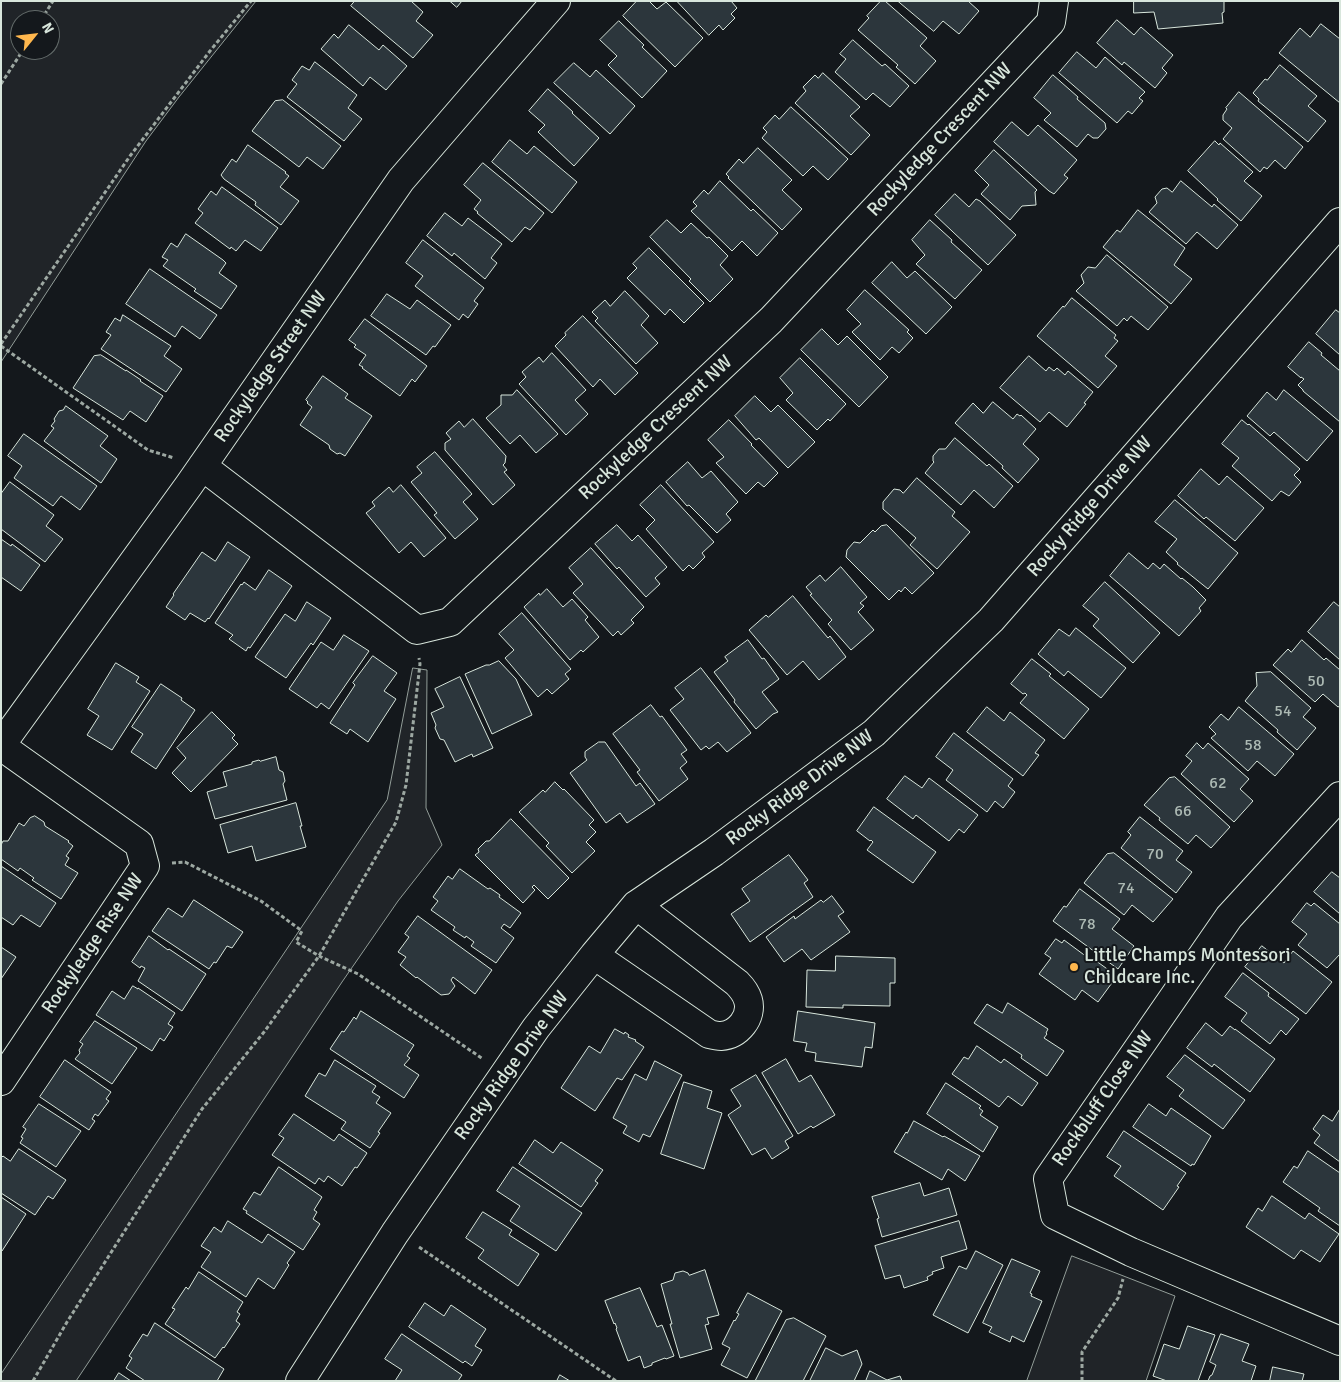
<!DOCTYPE html>
<html>
<head>
<meta charset="utf-8">
<style>
  body { margin:0 }
  #map { position:relative; width:1341px; height:1382px; overflow:hidden; background:#14181c; font-family:Signika,sans-serif }
  canvas { display:block }
  .frame { position:absolute; inset:0; border:2px solid #d8e6dc; pointer-events:none }
  .north { position:absolute; left:10px; top:10px; width:50px; height:50px; box-sizing:border-box; background:#14181c; border:1px solid #626a69; border-radius:50%; rotate:61deg; font-size:14px; font-weight:700; line-height:20px; text-align:center; color:#d8e6dc }
  .north::after { content:''; display:block; margin:auto; width:18px; height:22px; background:#ffb74d; clip-path:polygon(50% 0,100% 100%,50% 72%,0 100%) }
</style>
</head>
<body>
<div id="map">
<canvas width="1341" height="1382"></canvas>
<div class="frame"></div>
<div class="north">N</div>
</div>
<script>
const context = document.querySelector('canvas').getContext('2d');
context.lineJoin = 'round';
function paint(path, color) {
  context.fillStyle = color;
  context.fill(path, 'evenodd');
}
function trace(path, color, width, dash) {
  context.strokeStyle = color;
  context.lineWidth = width;
  context.lineCap = dash ? 'butt' : 'round';
  context.setLineDash(dash || []);
  context.stroke(path);
}
function label(font, color, halo, rows, align = 'center') {
  context.font = font + ' Signika,sans-serif';
  context.lineWidth = 4;
  context.setLineDash([]);
  context.textBaseline = 'middle';
  context.strokeStyle = halo;
  context.fillStyle = color;
  for (const [text, x, y, turn = 0] of rows) {
    context.save();
    context.translate(x, y);
    context.rotate((+turn || 0) * Math.PI / 180);
    context.textAlign = isNaN(turn) ? turn : align;
    if (halo) context.strokeText(text, 0, 0);
    context.fillText(text, 0, 0);
    context.restore();
  }
}
const green = new Path2D(`
  M1 1H256L179 97 146 141 1 362ZM20 20H50V50H20Z
  M413 668 427 670 426 808 442 845 398 901 342 982 76 1381H1V1374L387 800Z
  M1072 1256 1175 1296 1146 1381H1027Z`);
paint(green, '#202428');
trace(green, '#939e99', 1);
const building = new Path2D(`
  M355 1H411L423 12 416 21 433 35 413 58 351 6Z
  M450 1H462L457 7Z
  M637 1H649L657 9 666 2 703 38 675 67 623 16Z
  M677 1H731L737 8 731 14 735 18 723 30 719 25 709 35Z
  M881 1H885L927 38 920 46 936 61 915 84 896 67 898 65 858 30 869 18 867 16Z
  M898 1H968L979 11 959 34 943 21 934 31Z
  M1134 1H1224V12L1222 13 1223 23 1158 29 1154 12 1134 13Z
  M1117 20 1134 35 1141 27 1173 55 1162 68 1167 73 1155 88 1124 62 1122 65 1097 43Z
  M619 21 644 45 642 47 667 71 642 98 608 65 617 56 600 40Z
  M1321 24 1340 39V103L1279 53 1300 28 1310 37Z
  M349 25 379 50 383 45 407 66 386 90 370 77 363 86 321 49 334 34 338 38Z
  M853 40 882 66 885 64 909 86 890 107 873 93 866 100 835 72 846 59 840 54Z
  M1077 52 1096 68 1105 57 1145 92 1139 98 1143 101 1132 114 1128 111 1117 123 1059 73Z
  M315 62 357 95 348 108 362 119 344 141 287 97 297 84 292 80 302 66 309 70Z
  M574 63 590 77 596 70 635 106 610 134 554 83Z
  M1280 65 1317 96 1308 106 1326 121 1308 142 1258 101 1259 99 1253 93 1265 79 1267 80Z
  M823 73 860 107 850 116 870 135 851 155 795 103 806 91 803 87 815 75 818 78Z
  M1053 75 1078 97 1077 99 1105 123 1106 129 1098 138H1093L1088 134 1077 147 1044 120 1051 113 1034 98Z
  M548 89 573 112 572 113 599 138 574 166 538 132 545 125 529 111Z
  M1239 92 1303 147 1285 169 1275 160 1267 169 1264 167 1260 172 1223 139 1232 128 1223 120V115L1227 109 1226 108Z
  M283 100 341 146 323 169 307 157 299 167 252 131 275 101Z
  M791 107 848 159 828 180 813 166 803 176 762 138 767 132 763 128 775 115 779 119Z
  M1012 122 1028 136 1038 125 1077 160 1064 175 1068 178 1054 194 1049 191 994 142Z
  M510 140 527 154 534 146 577 182 552 213 492 162Z
  M1215 141 1219 145 1220 143 1253 172 1244 181 1262 196 1241 221 1217 200 1218 199 1188 171Z
  M248 145 286 172 285 173 289 176 280 187 299 201 281 225 255 205 256 202 224 179 221 175 232 159 236 162Z
  M758 148 792 180 782 190 802 209 782 230 728 178 729 177 726 174 739 159 743 163Z
  M994 150 1037 190 1035 192 1036 205 1022 206 1010 220 981 194 989 185 975 171Z
  M483 163 544 213 530 230 525 227 512 242 477 213 478 212 474 209 481 200 464 185Z
  M720 181 751 211 753 209 778 233 757 256 742 241 732 251 691 211 697 206 693 202 704 190 708 194Z
  M1181 181 1212 207 1214 204 1238 225 1217 249 1197 232 1186 244 1149 212 1157 203 1155 197 1162 189 1167 188 1172 192Z
  M222 187 278 228 261 251 245 240 236 251 231 247 230 249 195 223 203 213 198 209 211 191 216 195Z
  M955 194 969 207 976 199 980 201 1016 235 988 265 935 215Z
  M1138 210 1185 248 1174 265 1192 279 1171 304 1103 247 1117 230 1120 232Z
  M445 213 462 226 468 218 502 244 491 258 497 263 485 279 454 253 452 256 427 236Z
  M667 220 681 233 691 223 707 238 709 237 728 256 720 265 733 279 710 302 689 281 691 279 650 237Z
  M930 220 952 240 951 242 982 270 955 299 916 264 925 255 912 240Z
  M186 234 223 260 226 263 219 273 237 286 221 309 194 291 196 289 163 266 168 260 162 257 171 243 177 247Z
  M423 240 484 288 474 301 478 304 468 318 463 314 459 320 415 286 423 276 406 263Z
  M649 248 704 303 684 323 670 309 665 315 627 278 637 268 633 264Z
  M1107 255 1168 307 1148 330 1131 316 1127 321 1124 318 1117 326 1076 291 1084 283 1081 275 1088 267 1095 268Z
  M892 262 907 278 915 271 952 307 926 334 872 283Z
  M150 269 217 315 200 339 182 326 175 337 126 304Z
  M865 290 909 330 907 332 913 338 899 353 892 347 880 360 852 332 861 324 847 310Z
  M625 291 649 316 641 325 658 343 636 364 595 321 598 318 592 312 605 300 610 306Z
  M387 294 410 309 417 300 451 325 435 347 433 346 426 355 371 316Z
  M1072 298 1116 335 1114 338 1118 341 1105 356 1117 366 1098 388 1037 336 1063 306 1064 307Z
  M1336 310 1340 313V355L1316 334Z
  M123 315 171 346 164 356 182 369 166 392 101 349 111 335 106 332 115 318 120 321Z
  M583 316 638 373 615 395 600 379 593 387 555 346 566 335 565 333Z
  M365 319 427 366 415 382 412 379 400 396 362 368 363 367 359 365 366 355 354 347 356 345 349 340Z
  M822 329 838 345 847 336 888 377 859 407 801 350Z
  M1309 342 1322 353 1321 355 1340 371V422L1303 391V390L1298 385 1304 379 1301 377V378L1288 367Z
  M552 353 586 390 575 400 588 414 566 435 519 384 526 377 522 372 539 357 543 362Z
  M101 355 126 371V370L141 380 140 381 163 396 146 422 130 411 123 420 73 388 94 356Z
  M1029 356 1046 371 1049 367 1054 371 1057 368 1065 375 1068 371 1093 392 1084 403 1086 404 1067 427 1049 412 1040 422 1000 388Z
  M800 358 846 404 830 421 828 419 817 430 786 400 793 393 780 378Z
  M323 376 348 394 345 398 372 416 345 456 340 453 337 454 330 449 329 445 300 425 312 407 307 403 308 402 306 400Z
  M517 390 558 434 536 453 520 435 510 444 486 418 501 405V395H512Z
  M1284 390 1333 431 1307 461 1274 432 1270 436 1247 416 1267 392 1276 400Z
  M755 396 771 412 778 405 815 442 788 468 759 438 756 440 735 416Z
  M993 402 1013 419 1017 414 1020 416 1021 415 1036 429 1023 444 1039 459 1018 483 1002 468 1003 466 955 423 973 403 983 413Z
  M66 406 108 436 100 446 117 459 101 483 44 441 54 428 51 426 55 421 54 419 59 411 63 410Z
  M473 419 506 456 505 463 503 465 507 470 504 472 515 485 493 505 445 450V443L451 439 446 433 459 421 464 427Z
  M729 420 752 444 751 445 778 473 764 487 758 482 746 494 716 463 724 457 708 440Z
  M1242 420 1248 425 1249 424 1300 469 1294 475 1301 482 1289 496 1281 491 1272 501 1232 466 1239 458 1222 444Z
  M24 434 97 486 80 510 61 496 53 506 14 478 22 466 8 456Z
  M955 438 987 466 989 464 1013 486 994 508 974 490 961 505 925 473 934 462 933 461V456L939 449H945Z
  M435 452 472 494 463 502 478 519 455 539 434 515 437 513 411 482 422 473 417 467Z
  M688 462 702 478 711 471 738 502 726 514 731 520 717 533 689 505 687 506 666 482Z
  M1201 469 1219 485 1227 476 1264 508 1235 541 1206 517 1204 519 1178 496Z
  M917 478 955 512 952 516 970 532 937 569 910 545 916 538 883 509V502L894 489 900 490 903 493Z
  M10 482 54 515 46 526 63 539 45 562 1 529V494Z
  M401 485 446 538 424 557 411 542 399 553 366 513 375 506 372 502 389 487 393 492Z
  M661 485 714 542 702 553 705 557 693 569 689 565 683 571 646 529 655 520 640 505Z
  M1175 500 1238 553 1208 589 1177 564 1178 563 1166 552 1177 539 1155 522Z
  M617 525 632 541 638 535 667 567 655 578 660 584 646 597 619 567 617 569 595 544Z
  M887 525 934 573 912 594 905 587 901 592 899 590 889 600 846 557 847 550 854 542 860 543 873 530 875 532 881 526Z
  M1 539 11 546 12 544 40 565 21 591 1 577Z
  M228 542 250 557 209 619 208 618 205 622 190 613 185 620 166 607 174 595 173 594 202 552 215 561Z
  M591 548 644 607 631 620 634 623 621 635 618 631 613 636 573 593 583 584 569 568Z
  M1129 553 1148 569 1153 563 1160 569 1164 564 1181 579 1182 578 1193 587 1206 600 1199 608 1201 611 1179 636 1110 576Z
  M841 567 867 597 860 603 864 606 858 612 874 630 851 650 828 624 832 620 810 595 812 594 806 587 820 575 825 581Z
  M269 570 292 586 250 648 248 647 246 651 229 639 233 635 215 623 241 584 242 585 244 582 255 590Z
  M1105 582 1160 633 1133 663 1093 626 1099 619 1083 606Z
  M547 589 563 607 572 599 588 617 585 620 599 637 583 652 581 650 570 660 524 607 539 593 540 595Z
  M793 596 828 638 830 636 846 657 819 680 803 661 787 675 749 630 766 615 768 617Z
  M307 602 331 618 313 645 311 643 286 678 255 657 285 614 295 621Z
  M1334 602 1340 607V660L1308 632Z
  M522 613 571 669 565 674 569 679 552 694 547 689 538 697 505 658 514 650 499 634Z
  M1076 628 1126 668 1101 698 1068 671 1064 676 1038 654 1059 629 1069 636Z
  M344 635 369 651 329 709 321 703 317 708 289 689 321 642 333 650Z
  M748 640 762 659 764 658 779 679 762 692 778 712 773 714 756 729 734 702 735 700 714 672 728 661 725 657Z
  M1302 640 1324 660 1326 658 1340 670V706L1338 707 1323 694 1315 702 1273 665 1288 649 1291 652Z
  M373 656 397 673 384 691 396 699 368 742 350 729 347 734 330 723 355 685 353 683Z
  M1032 659 1051 674 1049 676 1089 709 1064 739 1020 703 1027 695 1025 693 1023 694 1011 684Z
  M499 661 516 679 532 715 492 734 465 674 486 665H489Z
  M116 663 139 677 136 682 150 691 112 750 87 735 99 716 88 709Z
  M701 668 751 733 727 752 718 742 709 749 706 746 701 750 670 710 684 699 675 688Z
  M1271 672 1311 708 1303 717 1316 728 1297 750 1277 732 1278 730 1245 701 1257 686 1256 673Z
  M460 677 493 748 473 757 472 754 455 762 444 740 440 739 435 728 436 725 431 713 444 707 435 689Z
  M161 684 182 698 181 700 195 710 156 769 131 752 143 734 132 727Z
  M651 705 660 717 662 716 687 750 681 754 687 762 680 768 688 779 659 801 637 772 640 770 613 734Z
  M987 707 1004 721 1010 712 1045 740 1035 753 1039 755 1023 776 967 732Z
  M1239 707 1294 754 1275 776 1257 761 1248 771 1211 738 1216 734 1209 727 1221 714 1228 720Z
  M212 712 235 735 232 738 238 744 191 792 172 773 186 758 177 748Z
  M954 733 1013 779 1008 786 1015 792 1003 808 995 801 987 812 946 780 953 770 936 757Z
  M599 742H605L636 786 640 783 655 804 627 823 620 813 606 823 570 773 587 760 585 757V752Z
  M1197 743 1203 749 1208 743 1249 779 1240 789 1253 801 1234 822 1181 774 1192 761 1186 756Z
  M276 757 279 770 283 772 285 781 283 784 287 800 215 819 207 792 227 786 223 772 252 764V762L259 760 260 761Z
  M905 776 922 788 929 778 978 815 964 833 959 829 949 841 916 815 913 819 887 799Z
  M1175 777 1230 827 1211 848 1196 835 1188 844 1165 825 1159 820 1160 818 1144 805 1169 778Z
  M555 782 563 790 564 789 594 820 589 825 596 832 586 842 595 851 572 873 546 846 549 843 519 812 543 790 545 792Z
  M296 803 302 826H300L306 847 256 861 252 846 228 853 220 825Z
  M874 807 936 852 913 883 867 850 873 842 871 840 870 841 857 831Z
  M35 816 44 822 45 826 69 841 68 842 73 846 66 856 69 858 65 865 78 873 61 899 32 880 34 878 20 868 18 871 1 859V845L3 841H8L19 823 24 826 30 818Z
  M1140 817 1183 851 1176 860 1192 872 1176 893 1121 848 1131 835 1128 832Z
  M511 819 569 878 548 899 534 885 532 887 535 890 523 903 475 855 479 852 478 849 486 841H489Z
  M1114 853 1173 899 1153 922 1132 905 1124 915 1084 883 1107 854Z
  M789 855 808 880 804 883 813 897 750 942 731 914 750 901 742 889Z
  M1 866 56 903 40 927 21 915 13 925 1 917Z
  M460 869 488 889 490 888 500 895 499 897 521 913 510 928 504 924 501 928 514 938 496 963 471 946 474 942 466 936 465 938 453 930 455 927 431 910 438 901 433 897 448 876 452 879Z
  M1332 872 1340 878V914L1314 892Z
  M1080 889 1120 919 1112 929 1134 946 1118 969 1053 921 1064 906 1066 907Z
  M832 896 844 912 838 916 850 932 811 960 802 949 784 962 766 937 794 916 795 919 821 900 823 902Z
  M194 900 243 932 232 948 227 946 216 963 214 962 209 969 152 931 168 908 182 917Z
  M1307 903 1311 906 1314 903 1340 924V954L1327 968 1298 945 1307 934 1292 922Z
  M418 916 492 970 475 994 453 977 451 980 455 986 449 994 441 995 417 977 416 978 400 965 406 957 398 952 409 937 405 934Z
  M149 936 168 950 169 949 206 974 182 1011 138 981 145 968 141 966 140 968 132 962Z
  M1056 939 1062 943 1064 940 1091 960 1092 958 1117 976 1098 1002 1082 990 1075 1000 1039 974 1051 958 1045 954Z
  M1262 946 1284 963 1293 951 1332 982 1306 1014 1245 967Z
  M1 947 16 957 1 979Z
  M836 956 895 958V983H890V1006L843 1005V1008L806 1007 807 970 835 971Z
  M1243 973 1269 993 1268 996 1299 1019 1286 1035 1281 1030 1270 1044 1241 1021 1247 1013 1225 997Z
  M133 986 138 989V988L175 1013 168 1024 173 1027 164 1041 160 1038 152 1051 96 1015 112 991 124 999Z
  M1008 1003 1048 1029 1046 1033 1047 1034 1044 1038 1064 1051 1047 1076 1021 1058 1022 1055 974 1023 987 1004 1002 1013Z
  M361 1011 414 1045 407 1056 410 1058 404 1065 419 1075 404 1098 330 1049 342 1031 344 1032 354 1017 356 1019Z
  M798 1011 875 1023 872 1048 865 1047 862 1067 815 1061 816 1053 805 1051 807 1043 794 1041Z
  M95 1021 137 1048 112 1084 75 1059 80 1053 79 1050 83 1044 80 1042Z
  M1206 1023 1222 1036 1230 1026 1235 1030V1029L1275 1059 1250 1092 1214 1064 1212 1067 1187 1048Z
  M615 1029 624 1034 625 1032 629 1035 628 1037 636 1040 635 1041 644 1047 622 1080 617 1078 595 1111 561 1088 589 1046 600 1053Z
  M977 1046 1001 1063 1004 1059 1038 1083 1022 1106 1008 1096 999 1107 952 1074 964 1057 968 1059Z
  M1185 1055 1245 1100 1223 1129 1179 1096 1184 1090 1167 1077Z
  M786 1059 799 1082 811 1075 835 1115 813 1128 811 1126 798 1134 762 1073Z
  M65 1060 111 1092 106 1099 109 1101 98 1116 95 1114 92 1119 95 1121 89 1130 40 1097Z
  M335 1060 376 1086 372 1092 380 1097 376 1103 391 1113 378 1132 380 1133 370 1148 341 1129 346 1122 305 1096 319 1073 325 1076Z
  M655 1061 682 1075 650 1137 643 1134 639 1142 623 1133 627 1126 613 1118 635 1074 646 1080Z
  M756 1075 793 1136 785 1141 789 1148 772 1159 765 1148 752 1155 728 1115 741 1106 731 1090Z
  M684 1082 712 1091 707 1108 722 1113 704 1169 661 1154Z
  M946 1083 981 1106 979 1108 983 1111 980 1115 998 1127 983 1152 927 1114Z
  M39 1104 81 1131 56 1167 20 1143 23 1138 21 1137 26 1129 23 1127Z
  M1149 1104 1166 1116 1171 1108 1211 1136 1194 1165 1192 1164 1191 1166 1133 1127Z
  M1340 1109V1162L1314 1143 1320 1135 1313 1129 1323 1115 1332 1121Z
  M294 1114 334 1141 339 1134 367 1153 357 1168 355 1167 342 1186 328 1176 324 1182 319 1178 315 1184 272 1155 284 1138 279 1135Z
  M914 1121 943 1137 944 1136 980 1156 965 1181 948 1169 942 1180 894 1152 906 1132 907 1133Z
  M1124 1131 1186 1173 1177 1186 1179 1187 1163 1210 1114 1176 1121 1166 1107 1157Z
  M535 1140 553 1153 561 1142 603 1170 595 1181 598 1183 581 1207 519 1164Z
  M19 1149 66 1180 53 1199 48 1196 35 1215 1 1193V1158L3 1156 10 1161Z
  M1308 1151 1340 1173V1226L1318 1211 1320 1208 1283 1182 1294 1166 1297 1168Z
  M279 1167 322 1197 314 1210 317 1212 313 1219 320 1224 303 1250 246 1213 247 1211 243 1209 254 1192 260 1195Z
  M513 1167 582 1213 556 1251 510 1221 520 1206 497 1191Z
  M920 1183 924 1196 949 1188 957 1215 882 1237 877 1219 879 1218 872 1197Z
  M1272 1196 1305 1219 1309 1213 1339 1234 1320 1262 1301 1250 1294 1259 1246 1227 1258 1208 1262 1211Z
  M1 1197 26 1214 2 1251H1Z
  M483 1212 512 1230 509 1235 539 1254 518 1286 478 1258 484 1250 466 1238Z
  M228 1221 262 1243 268 1234 295 1252 287 1263 289 1265 274 1289 258 1278 246 1297 201 1267 211 1252 201 1246 214 1227 221 1232Z
  M959 1221 967 1249 941 1257 944 1268 932 1272 933 1274 927 1277 928 1280 904 1288 900 1275 885 1279 875 1246Z
  M976 1251 1003 1265 968 1333 933 1315 959 1266 966 1269Z
  M1012 1259 1040 1271 1030 1293 1032 1294 1031 1296 1042 1301 1024 1342 1012 1336 1010 1342 989 1332 992 1327 983 1323Z
  M705 1270 719 1315 707 1318 709 1324 705 1325 712 1349 680 1358 670 1324H672L661 1284 673 1280 675 1273 683 1271 688 1273 689 1275Z
  M199 1272 243 1302 237 1312 240 1314 236 1321 240 1324 224 1348 223 1347 215 1358 165 1324 175 1309 172 1308 186 1287 188 1289Z
  M640 1288 657 1327 662 1325 674 1356 666 1359 665 1358 652 1363V1365L644 1368 640 1356 628 1361 616 1329 617 1328 615 1323 614 1324 605 1301Z
  M748 1293 782 1311 747 1378 721 1365 730 1348 722 1344 734 1320 735 1321 739 1314 737 1313Z
  M425 1303 444 1316 451 1305 486 1329 475 1346 482 1350 472 1366 465 1361 463 1363 409 1327Z
  M794 1318 826 1336 803 1381H755L786 1320Z
  M155 1323 224 1369 217 1381H145L126 1368 132 1358 129 1356 143 1334 147 1336Z
  M1188 1326 1215 1335 1198 1381H1167L1153 1376 1164 1344 1179 1349Z
  M402 1334 462 1375 458 1381H395L402 1370 385 1359Z
  M1221 1334 1249 1344 1242 1361 1256 1366 1251 1381H1208L1210 1376 1212 1375 1216 1365 1210 1362Z
  M826 1348 842 1356 857 1350 862 1364 854 1381H810Z
  M1273 1367 1304 1374 1302 1381H1270Z
  M870 1371 887 1380 900 1376 902 1381H866Z
  M119 1373 131 1381H114Z
  M560 1375 570 1381H557Z`);
paint(building, '#2c363c');
trace(building, '#d8e6dc', 1);
const minor = new Path2D(`
  M202 466 417 630 450 622 771 320 1051 22 1054 1
  M1 745 189 485 401 180 476 93 556 1
  M1 746 139 844 145 866 1 1081
  M1340 796 1229 917 1048 1179 1055 1215 1131 1252 1340 1341
  M594 955 709 1034C713 1035 717 1036 721 1036 738 1035 753 1017 748 1000 746 993 742 988 737 983L636 905
  M300 1381 395 1233 536 1028 594 955 636 905 714 852 874 733 991 620 1340 222`);
trace(minor, '#d8e6dc', 30);
trace(new Path2D(`
  M41 20 53 1
  M1 84 23 50
  M1 344 130 156 210 51 251 1
  M1 346 148 450 174 458
  M172 863 185 862 261 901 302 931 296 942 319 956 358 974 483 1059
  M419 1247 616 1381
  M33 1381 67 1322 202 1109 264 1032 319 956 396 822 406 785 420 664 419 658
  M1082 1381V1352L1118 1298 1123 1279`), '#9da8a2', 3, [4, 2.5]);
trace(minor, '#14181c', 28);
for (const [x, y, r, color] of [
  [1074,967,5,"#ffb74d"]
]) {
  const dot = new Path2D();
  dot.arc(x, y, r, 0, 2 * Math.PI);
  context.fillStyle = color;
  context.fill(dot);
  trace(dot, '#14181c', 2);
}
label('16px', '#adbab4', null, [
  ["50",1316,682],
  ["54",1283,712],
  ["58",1253,746],
  ["62",1218,784],
  ["66",1183,812],
  ["70",1155,855],
  ["74",1126,889],
  ["78",1087,925]
]);
label('19px', '#d8e6dc', '#14181c', [
  ["Rockyledge Crescent NW",940,140,-47],
  ["Rockyledge Street NW",271,367,-55],
  ["Rockyledge Crescent NW",656,428,-43],
  ["Rocky Ridge Drive NW",1090,507,-49],
  ["Rocky Ridge Drive NW",800,788,-37],
  ["Rockyledge Rise NW",93,944,-56],
  ["Rocky Ridge Drive NW",512,1066,-54],
  ["Rockbluff Close NW",1103,1099,-55]
]);
label('19px', '#d8e6dc', '#14181c', [
  ["Little Champs Montessori",1084,956],
  ["Childcare Inc.",1084,978]
], 'left');
</script>
</body>
</html>
